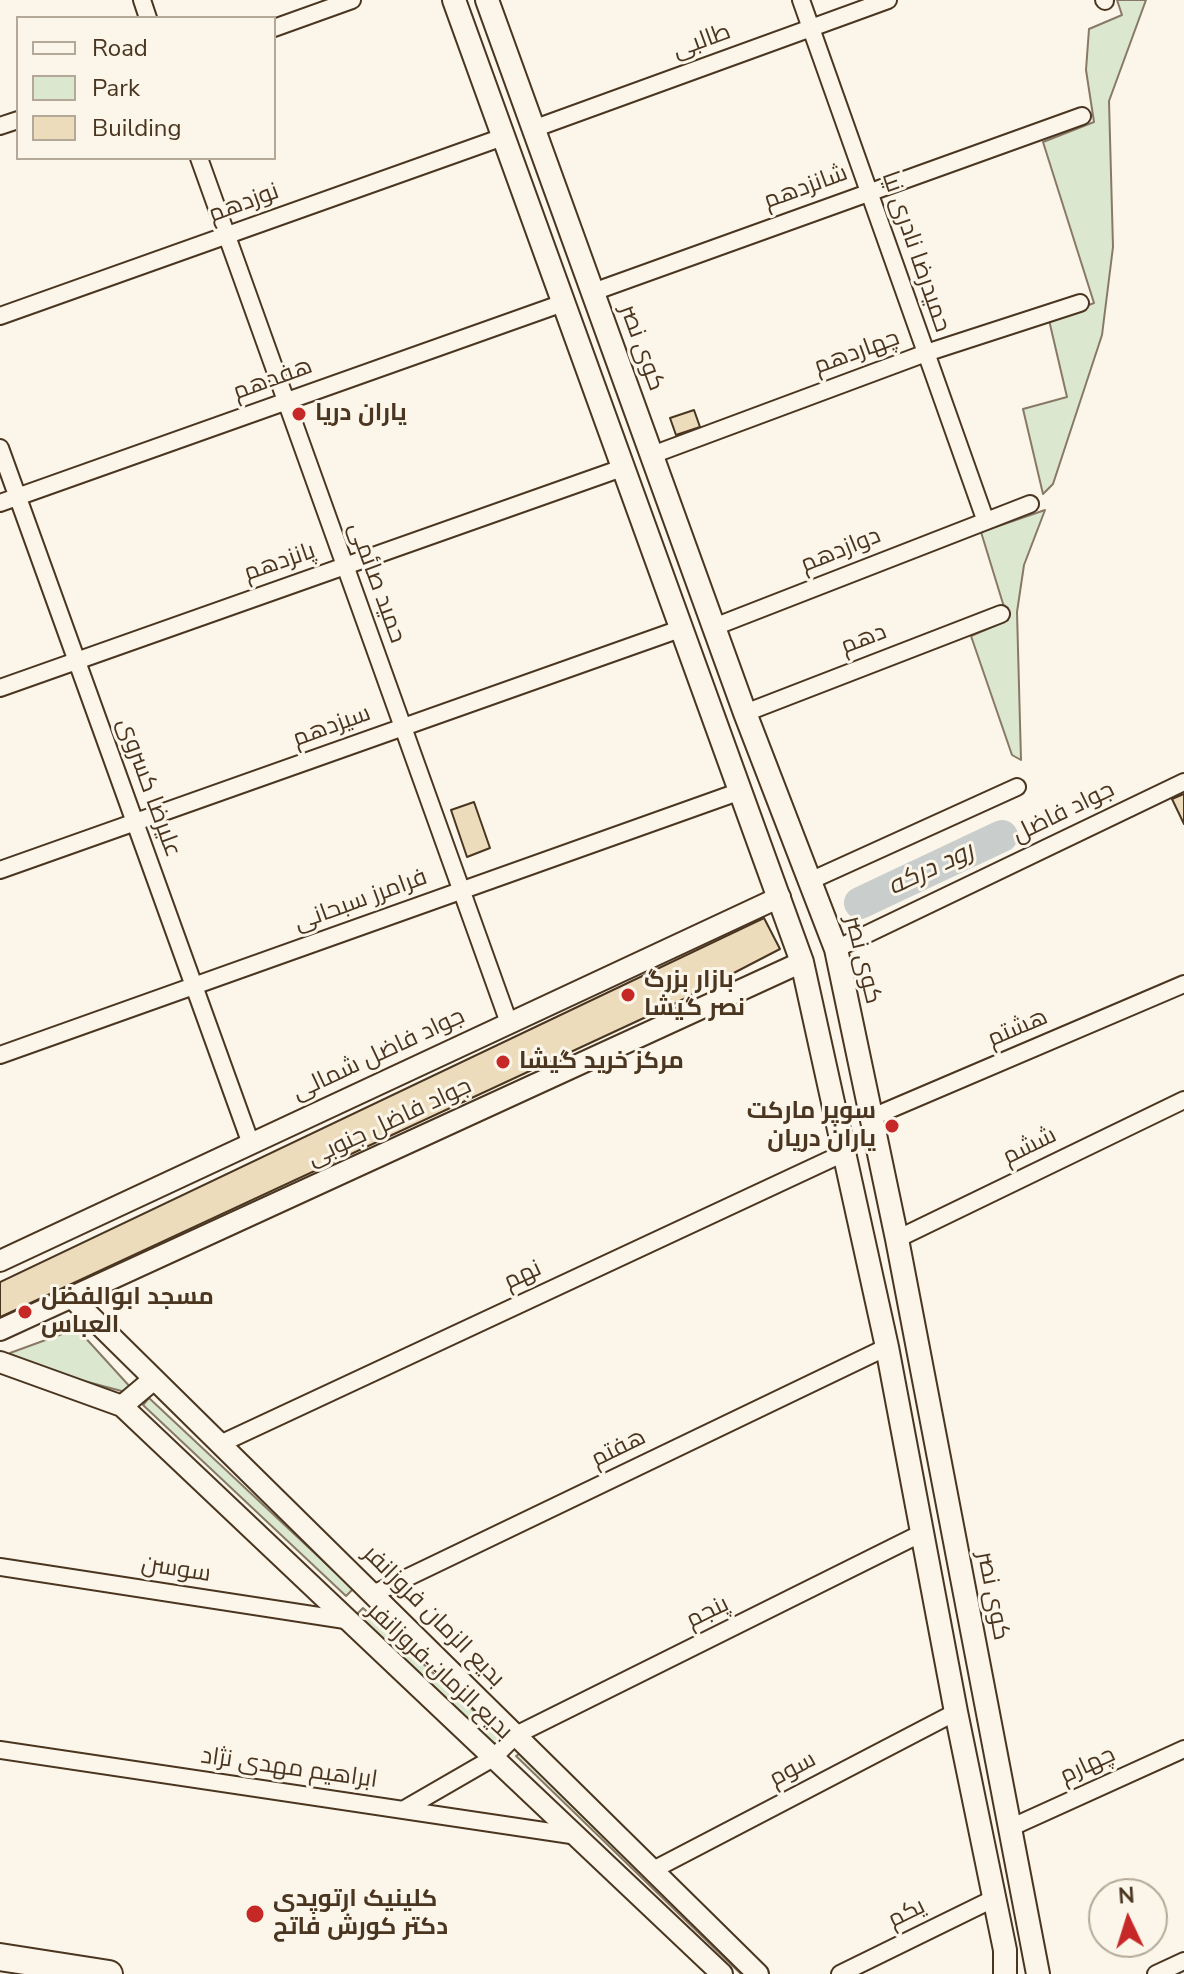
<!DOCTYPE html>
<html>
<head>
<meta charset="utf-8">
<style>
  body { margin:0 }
  #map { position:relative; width:1184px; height:1974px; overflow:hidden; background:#fbf6e9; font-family:"Nunito Sans",sans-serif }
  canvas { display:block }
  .legend { position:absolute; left:16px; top:16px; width:260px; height:144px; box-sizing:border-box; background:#fbf6e9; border:2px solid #b4a999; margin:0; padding:10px 14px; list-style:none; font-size:24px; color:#4a3520 }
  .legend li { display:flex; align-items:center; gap:16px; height:40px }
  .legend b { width:40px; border:2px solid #b4a999 }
  .north { position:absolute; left:1088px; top:1878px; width:80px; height:80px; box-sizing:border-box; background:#fbf6e9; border:2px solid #b4a999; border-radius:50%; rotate:356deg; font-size:22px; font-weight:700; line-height:32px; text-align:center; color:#4a3520 }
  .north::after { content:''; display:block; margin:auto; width:28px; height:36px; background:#c62828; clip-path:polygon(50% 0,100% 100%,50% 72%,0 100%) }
</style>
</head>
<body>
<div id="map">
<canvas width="1184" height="1974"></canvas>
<ul class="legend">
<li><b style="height:10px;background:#fbf6e9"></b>Road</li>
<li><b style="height:22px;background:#dce7d0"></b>Park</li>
<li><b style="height:22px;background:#ecdcbc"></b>Building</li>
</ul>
<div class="north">N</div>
</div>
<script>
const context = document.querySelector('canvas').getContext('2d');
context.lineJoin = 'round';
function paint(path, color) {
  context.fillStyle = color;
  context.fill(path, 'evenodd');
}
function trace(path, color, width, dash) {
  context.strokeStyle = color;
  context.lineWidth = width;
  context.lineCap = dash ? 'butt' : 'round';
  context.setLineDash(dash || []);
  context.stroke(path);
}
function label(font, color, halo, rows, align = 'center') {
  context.font = font + ' "Nunito Sans",Cairo,sans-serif';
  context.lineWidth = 6;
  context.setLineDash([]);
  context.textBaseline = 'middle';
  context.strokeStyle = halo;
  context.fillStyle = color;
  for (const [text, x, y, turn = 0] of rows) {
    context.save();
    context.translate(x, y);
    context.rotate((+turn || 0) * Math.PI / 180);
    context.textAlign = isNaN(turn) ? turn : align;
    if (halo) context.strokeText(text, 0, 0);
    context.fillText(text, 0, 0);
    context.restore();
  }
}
const green = new Path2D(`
  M1117 0H1146L1109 101 1113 247 1102 335 1053 484 1043 494 1023 409 1067 397 1049 320 1094 303 1043 142 1094 122 1086 70 1089 29 1122 15Z
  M1045 510 1024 565 1017 612 1021 760 1012 755 971 636 1008 620 981 532Z
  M73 1330 81 1333 132 1389 129 1393 9 1361 10 1353Z
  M149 1398 353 1589 346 1596 143 1405Z
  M363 1608 502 1737 494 1745 355 1616Z
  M525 1750 759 1974H741L516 1756Z`);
paint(green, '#dce7d0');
trace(green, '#887966', 2);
trace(new Path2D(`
  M860 903 1002 836`), '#c9cecd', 32);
const building = new Path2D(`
  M694 410 700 427 676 435 670 418Z
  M1184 794V824L1172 799Z
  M474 802 490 848 467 857 451 810Z
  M764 918 780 949 674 1004 0 1317V1282Z`);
paint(building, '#ecdcbc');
trace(building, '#4a3520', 2);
const minor = new Path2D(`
  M142 0 148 18
  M801 0 985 519
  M1104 0 1105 1
  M274 28 352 0
  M0 126 18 120
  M533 129 888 0
  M199 158 509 1023
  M593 292 1082 116
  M0 316 503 137
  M0 448 251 1144
  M652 455 926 353 1080 303
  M0 503 563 303
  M714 627 1030 504
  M0 688 622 468
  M745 713 1001 614
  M0 870 680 629
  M812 880 1017 787
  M836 949 1184 782
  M0 1055 738 792
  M870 1118 1184 984
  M897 1239 1184 1100
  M220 1444 846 1152
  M0 1567 345 1620
  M373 1594 887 1347
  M0 1750 571 1835
  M403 1810 493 1758 516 1735 922 1533
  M1012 1827 1184 1749
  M653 1870 956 1712
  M840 1974 995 1898
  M1156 1974 1184 1961`);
const tertiary = new Path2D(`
  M0 1261 780 897
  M71 1297 758 1974
  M0 1330 802 962
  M0 1362 122 1406 722 1974
  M122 1406 154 1379`);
const secondary = new Path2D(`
  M454 0 802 962 887 1347 956 1712 1005 1950V1974
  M487 0 745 713 836 949 897 1239 1038 1974`);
const trunk = new Path2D(`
  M0 1957 109 1974`);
trace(minor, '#4a3520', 20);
trace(tertiary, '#4a3520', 24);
trace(secondary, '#4a3520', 26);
trace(trunk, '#4a3520', 30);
trace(minor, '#fbf6e9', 16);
trace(tertiary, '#fbf6e9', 20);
trace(secondary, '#fbf6e9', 22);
trace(trunk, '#fbf6e9', 26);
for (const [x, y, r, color] of [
  [299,414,8,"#c62828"],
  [628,995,8,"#c62828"],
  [503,1062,8,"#c62828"],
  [892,1126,8,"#c62828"],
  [25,1312,8,"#c62828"],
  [255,1914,10,"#c62828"]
]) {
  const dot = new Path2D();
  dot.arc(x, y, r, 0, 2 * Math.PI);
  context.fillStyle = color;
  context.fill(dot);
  trace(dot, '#fbf6e9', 3);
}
label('24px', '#4a3520', '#fbf6e9', [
  ["طالبی",702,42,-20],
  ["شانزدهم",806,188,-20],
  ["نوزدهم",244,204,-20],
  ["حمیدرضا نادری نیا",915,252,71],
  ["کوی نصر",641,348,70],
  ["چهاردهم",857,353,-20],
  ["هفدهم",273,380,-20],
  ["دوازدهم",841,551,-22],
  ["پانزدهم",280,563,-19],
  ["حمید صائمی",376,583,70],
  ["دهم",864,640,-21],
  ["سیزدهم",332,727,-20],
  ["علیرضا کسروی",148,788,70],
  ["جواد فاضل",1064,813,-26],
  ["فرامرز سبحانی",361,901,-20],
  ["کوی نصر",862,960,76],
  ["هشتم",1018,1029,-23],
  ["جواد فاضل شمالی",379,1055,-25],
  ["جواد فاضل جنوبی",390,1123,-25],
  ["ششم",1030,1147,-26],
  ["نهم",523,1276,-25],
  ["هفتم",619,1449,-26],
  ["سوسن",176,1570,9],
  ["کوی نصر",992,1596,79],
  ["پنجم",708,1613,-26],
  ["بدیع‌ الزمان فروزانفر",433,1617,45],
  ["بدیع الزمان فروزانفر",439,1672,43],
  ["چهارم",1088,1766,-25],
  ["ابراهیم مهدی نژاد",289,1769,8],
  ["سوم",793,1770,-28],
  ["یکم",907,1914,-26]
]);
label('bold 24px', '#4a3520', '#fbf6e9', [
  ["یاران دریا",315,414],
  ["بازار بزرگ",644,981],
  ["نصر گیشا",644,1009],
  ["مرکز خرید گیشا",519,1062],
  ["سوپر مارکت",876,1112,"right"],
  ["یاران دریان",876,1140,"right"],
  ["مسجد ابوالفضل",41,1298],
  ["العباس",41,1326],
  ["کلینیک ارتوپدی",273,1900],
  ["دکتر کورش فاتح",273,1928]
], 'left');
label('italic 26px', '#4a3520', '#fbf6e9', [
  ["رود درکه",931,870,-25]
]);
</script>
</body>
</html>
